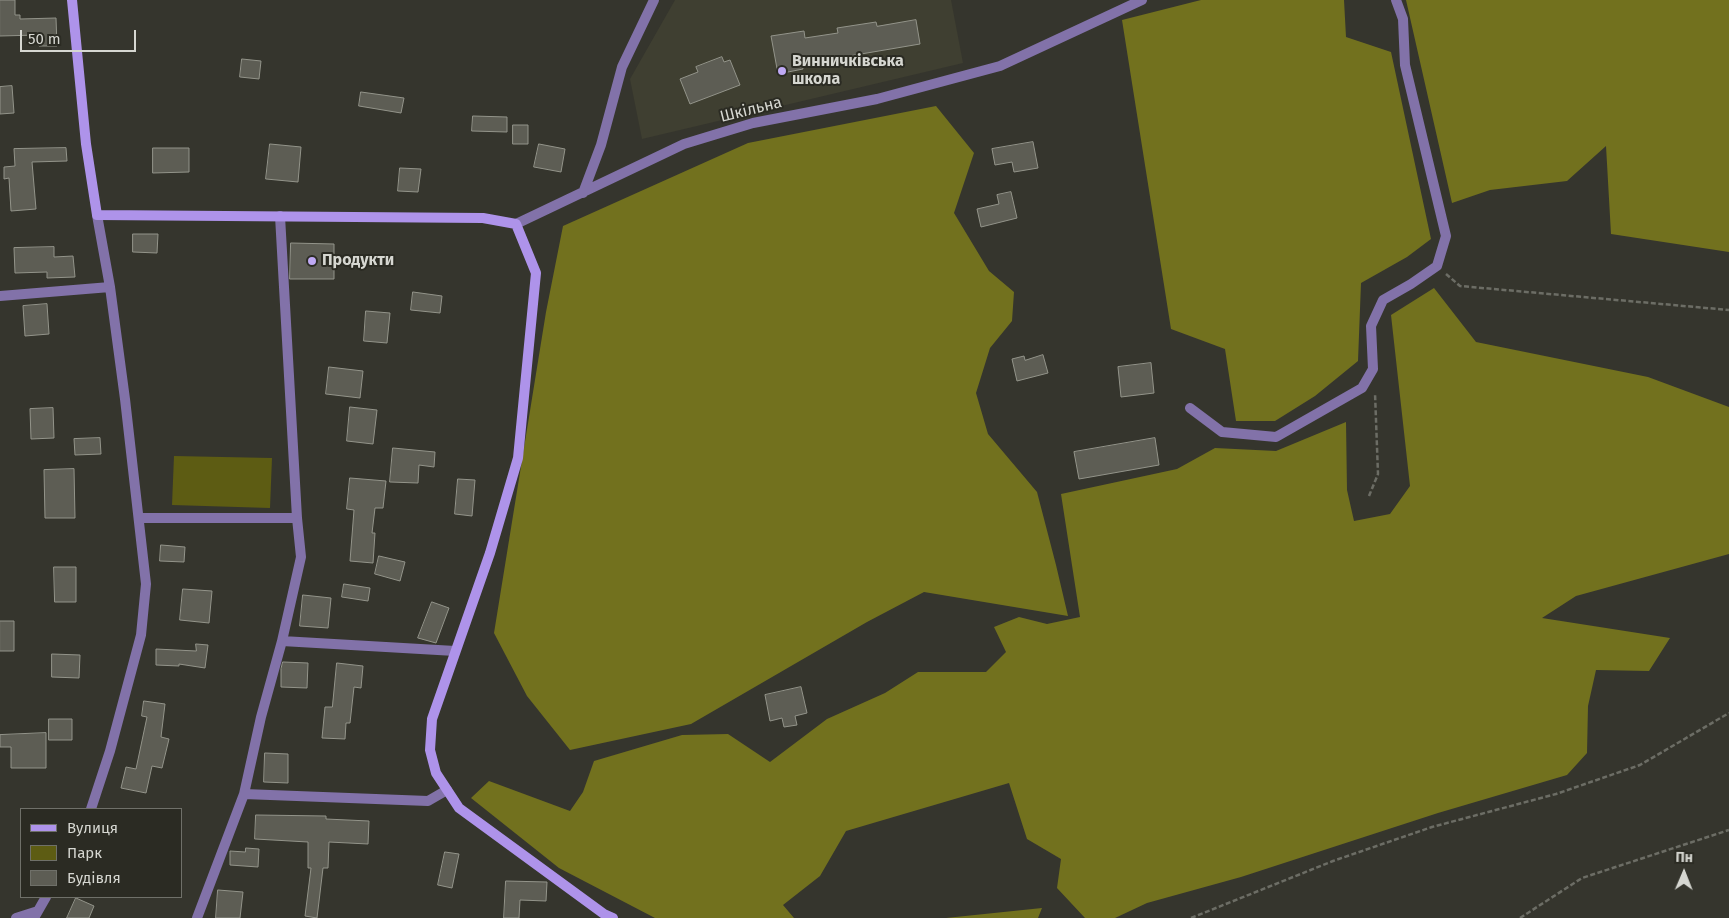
<!DOCTYPE html>
<html>
<head>
<meta charset="utf-8">
<style>
  body { margin:0 }
  #map { position:relative; width:1729px; height:918px; overflow:hidden; background:#35352d; font-family:"Fira Sans",sans-serif }
  canvas { display:block }
  .legend { position:absolute; left:20px; top:808px; width:162px; height:90px; box-sizing:border-box; background:#2b2b23; border:1px solid #6f7069; margin:0; padding:6px 9px; list-style:none; font-size:15px; color:#d6d7d1 }
  .legend li { display:flex; align-items:center; gap:10px; height:25px }
  .legend b { width:25px; border:1px solid #6f7069 }
  .north { position:absolute; left:1659px; top:848px; width:50px; height:50px; -webkit-text-stroke:4px #2b2b23; paint-order:stroke; rotate:1deg; font-size:14px; font-weight:700; line-height:20px; text-align:center; color:#d6d7d1 }
  .north::after { content:''; display:block; margin:auto; width:18px; height:22px; background:#d6d7d1; clip-path:polygon(50% 0,100% 100%,50% 72%,0 100%) }
  .scale { position:absolute; left:20px; top:30px; width:116px; height:22px; box-sizing:border-box; border:2px solid #d6d7d1; border-top:0; padding-left:6px; font-size:15px; line-height:18px; white-space:nowrap; color:#d6d7d1; -webkit-text-stroke:4px #2b2b23; paint-order:stroke }
</style>
</head>
<body>
<div id="map">
<canvas width="1729" height="918"></canvas>
<ul class="legend">
<li><b style="height:6px;background:#ae93ea"></b>Вулиця</li>
<li><b style="height:14px;background:#5d5c13"></b>Парк</li>
<li><b style="height:14px;background:#5d5d54"></b>Будівля</li>
</ul>
<div class="north">Пн</div>
<div class="scale">50 m</div>
</div>
<script>
const context = document.querySelector('canvas').getContext('2d');
context.lineJoin = 'round';
function paint(path, color) {
  context.fillStyle = color;
  context.fill(path, 'evenodd');
}
function trace(path, color, width, dash) {
  context.strokeStyle = color;
  context.lineWidth = width;
  context.lineCap = dash ? 'butt' : 'round';
  context.setLineDash(dash || []);
  context.stroke(path);
}
function label(font, color, halo, rows, align = 'center') {
  context.font = font + ' "Fira Sans",sans-serif';
  context.lineWidth = 4;
  context.setLineDash([]);
  context.textBaseline = 'middle';
  context.strokeStyle = halo;
  context.fillStyle = color;
  for (const [text, x, y, turn = 0] of rows) {
    context.save();
    context.translate(x, y);
    context.rotate((+turn || 0) * Math.PI / 180);
    context.textAlign = isNaN(turn) ? turn : align;
    if (halo) context.strokeText(text, 0, 0);
    context.fillText(text, 0, 0);
    context.restore();
  }
}
paint(new Path2D(`
  M675 0H951L963 63 642 139 630 79Z`), '#3f3f31');
paint(new Path2D(`
  M174 456 272 458 270 508 172 505Z`), '#5d5c13');
paint(new Path2D(`
  M1201 0H1344L1346 37 1391 52 1431 239 1407 257 1361 283 1358 361 1315 396 1275 421H1236L1225 349 1171 329 1122 20Z
  M1406 0H1729V252L1611 234 1606 146 1567 181 1490 190 1452 203Z
  M936 106 974 153 954 213 989 271 1014 292 1012 321 990 348 976 393 988 434 1037 492 1056 565 1068 616 924 592 867 622 691 724 570 750 527 696 494 633 546 312 563 226 748 143Z
  M1434 288 1476 342 1648 377 1729 407V554L1576 596 1542 618 1670 638 1649 671 1596 670 1588 706 1587 753 1567 775 1438 813 1241 877 1147 903 1115 918H1085L1057 888 1061 859 1027 839 1009 783 846 831 820 876 783 905 794 918H655L559 868 471 798 489 781 570 811 583 792 594 761 682 735 728 734 770 762 827 719 885 693 918 672H986L1006 652 994 627 1019 617 1047 624 1080 617 1061 494 1177 469 1215 448 1276 451 1346 422 1347 490 1354 521 1390 514 1410 486 1391 315Z
  M1042 908 1038 918H946Z`), '#72711e');
const building = new Path2D(`
  M0 0H15V15H20V19L56 18 57 46H39V35L0 36Z
  M916 20 920 44 802 64 803 69 778 74 771 36 804 31 805 38 838 33 837 28 876 22 877 26Z
  M722 57 724 62 730 60 740 85 690 104 680 79 698 72 696 67Z
  M242 59 261 61 259 79 240 77Z
  M12 86 14 113 0 114V87Z
  M361 92 404 98 401 113 359 106Z
  M473 116 507 117V132L472 131Z
  M513 125H528V144H513Z
  M1033 142 1038 168 1014 172 1012 162 995 165 992 149Z
  M270 144 301 147 298 182 266 179Z
  M539 144 565 149 561 172 534 167Z
  M66 148 67 161 32 162 36 209 11 211 9 178 4 179V167L15 166 14 149Z
  M153 148H189V172L153 173Z
  M400 168 421 169 418 192 398 191Z
  M1011 192 1017 218 981 227 977 209 999 204 997 195Z
  M133 234H158L157 253 133 252Z
  M291 243 334 244V279H290Z
  M54 247V257L73 256 75 277 47 278V272L15 273 14 248Z
  M413 292 442 296 440 313 411 310Z
  M47 304 49 334 25 336 23 306Z
  M366 311 390 313 387 343 364 341Z
  M1043 355 1048 373 1017 381 1012 359 1024 356 1025 360Z
  M1151 363 1154 393 1121 397 1118 367Z
  M329 367 363 371 360 398 326 394Z
  M350 407 377 410 373 444 347 441Z
  M53 408 54 438 31 439 30 409Z
  M100 438 101 454 75 455 74 439Z
  M1155 438 1159 465 1079 479 1074 452Z
  M393 448 435 452 434 467 419 465 418 483 390 482Z
  M74 469 75 518H45L44 470Z
  M350 478 386 481 383 508H375L372 533H375L373 563 350 561 354 510 347 509Z
  M458 479 475 480 472 516 455 514Z
  M161 545 185 547 184 562 160 561Z
  M379 556 405 562 400 581 375 574Z
  M54 567H76V602H55Z
  M344 584 370 588 368 601 342 597Z
  M183 589 212 591 209 623 180 620Z
  M303 595 331 598 328 628 300 626Z
  M432 602 449 608 436 643 418 638Z
  M0 621H14V651H0Z
  M196 644 208 645 205 668 179 664V666L156 665V649L196 651Z
  M52 654 80 655 79 678 52 677Z
  M283 662 308 663 307 688 281 687V669Z
  M337 663 363 666 361 688 354 687 350 723H346L345 739 322 738 325 707H332Z
  M801 687 807 713 795 716 797 725 784 727 782 718 770 721 765 695Z
  M144 701 165 704 161 737 169 739 162 768 152 766 146 793 121 788 126 767 136 769 147 717 142 716Z
  M49 719H72V740H49Z
  M46 733V768H11V747H0V735Z
  M265 753 288 754V783L264 782Z
  M256 815 326 816V819L369 821 368 844 329 842 328 868H323L317 918 305 916 311 868H308V842L255 839Z
  M246 848 259 849 258 867 230 865V851L245 852Z
  M445 852 459 854 452 888 438 885Z
  M506 881 547 882 546 901 520 900 519 918H504Z
  M218 890 243 892 240 918H216Z
  M76 898 94 906 89 918H67Z`);
paint(building, '#5d5d54');
trace(building, '#93948a', 1);
trace(new Path2D(`
  M1446 274 1460 286 1729 310
  M1369 496 1378 474 1375 393
  M1191 918 1333 861 1432 827 1556 794 1640 765 1729 713
  M1520 918 1582 878 1729 830`), '#6c6d65', 2.5, [5, 2.5]);
trace(new Path2D(`
  M583 193 601 145 622 67 654 0
  M516 224 684 144 753 123 877 99 1000 66 1142 0
  M0 296 110 287
  M1190 408 1222 432 1276 437 1362 388 1373 369 1371 326 1383 300 1411 284 1437 266 1446 236 1405 65 1403 19 1396 0
  M139 518H297
  M282 641 455 651
  M244 794 428 801 447 790
  M91 809 110 751 141 635 146 584 125 399 110 287 97 215
  M16 918 38 911
  M34 918 46 897
  M197 918 244 794 261 717 282 641 301 557 297 518 280 216`), '#8272a9', 10);
trace(new Path2D(`
  M72 0 86 144 97 215 483 218 516 224 536 273 518 458 490 553 432 719 430 750 436 773 459 808 604 914 613 918`), '#ae93ea', 10);
for (const [x, y, r, color] of [
  [782,71,5,"#bfa9f4"],
  [312,261,5,"#bfa9f4"]
]) {
  const dot = new Path2D();
  dot.arc(x, y, r, 0, 2 * Math.PI);
  context.fillStyle = color;
  context.fill(dot);
  trace(dot, '#2b2b23', 2);
}
label('bold 16px', '#d6d7d1', '#2b2b23', [
  ["Винничківська",792,62],
  ["школа",792,80],
  ["Продукти",322,261]
], 'left');
label('16px', '#d6d7d1', '#2b2b23', [
  ["Шкільна",751,110,-14]
]);
</script>
</body>
</html>
